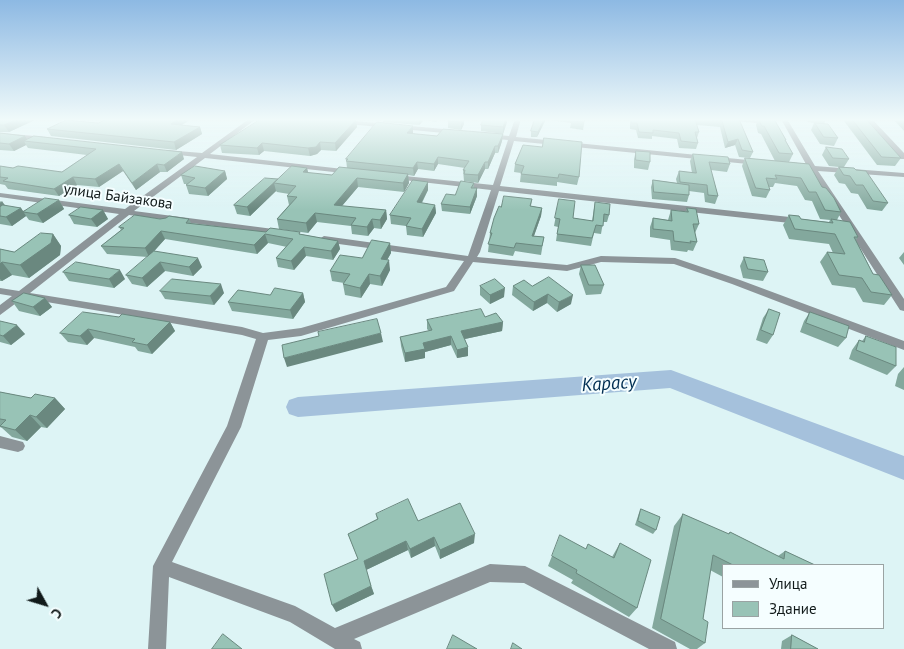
<!DOCTYPE html>
<html>
<head>
<meta charset="utf-8">
<style>
  body { margin:0 }
  #map { position:relative; width:904px; height:649px; overflow:hidden; background:#ddf4f5; font-family:"PT Sans",sans-serif }
  canvas { display:block }
  .legend { position:absolute; left:722px; top:564px; width:162px; height:65px; box-sizing:border-box; background:#f5feff; border:1px solid #9aa3a3; margin:0; padding:6px 9px; list-style:none; font-size:15px; color:#111a1a }
  .legend li { display:flex; align-items:center; gap:10px; height:25px }
  .legend b { width:25px; border:1px solid #9aa3a3 }
  .north { position:absolute; left:20px; top:579px; width:50px; height:50px; -webkit-text-stroke:4px #f5feff; paint-order:stroke; rotate:129deg; font-size:14px; font-weight:700; line-height:20px; text-align:center; color:#111a1a }
  .north::after { content:''; display:block; margin:auto; width:18px; height:22px; background:#111a1a; clip-path:polygon(50% 0,100% 100%,50% 72%,0 100%) }
</style>
</head>
<body>
<div id="map">
<canvas width="904" height="649"></canvas>
<ul class="legend">
<li><b style="height:6px;background:#8c9498"></b>Улица</li>
<li><b style="height:14px;background:#98c3b6"></b>Здание</li>
</ul>
<div class="north">С</div>
</div>
<script>
const context = document.querySelector('canvas').getContext('2d');
context.lineJoin = 'round';
function paint(path, color) {
  context.fillStyle = color;
  context.fill(path, 'evenodd');
}
function trace(path, color, width, dash) {
  context.strokeStyle = color;
  context.lineWidth = width;
  context.lineCap = dash ? 'butt' : 'round';
  context.setLineDash(dash || []);
  context.stroke(path);
}
function label(font, color, halo, rows, align = 'center') {
  context.font = font + ' "PT Sans",sans-serif';
  context.lineWidth = 4;
  context.setLineDash([]);
  context.textBaseline = 'middle';
  context.strokeStyle = halo;
  context.fillStyle = color;
  for (const [text, x, y, turn = 0] of rows) {
    context.save();
    context.translate(x, y);
    context.rotate((+turn || 0) * Math.PI / 180);
    context.textAlign = isNaN(turn) ? turn : align;
    if (halo) context.strokeText(text, 0, 0);
    context.fillText(text, 0, 0);
    context.restore();
  }
}
paint(new Path2D(`
  M671 370 904 456V480L670 388 298 417 289 414 286 407 289 400 298 397Z`), '#a5c1dc');
paint(new Path2D(`
  M249 119H256L210 154 352 170 356 172 352 174 205 158 134 211 281 230 284 231V235L129 215 30 293 242 327 263 333 301 328 446 287 464 261 324 242 319 239 324 236 468 256 491 190 395 179 391 177 395 175 493 185 508 140 488 138 485 136 488 134 509 136 515 119H521L516 137 758 161 762 163 758 165 514 141 500 186 799 218 803 221 799 224 499 191 480 252 477 257 567 265 601 256 675 258 740 280 904 341V350L732 284 674 264 601 262 567 271 473 262 454 291 301 336 268 340 241 427 172 562 295 606 335 628 490 564 525 566 531 569 675 642 677 649H649L524 583 490 582 354 639 360 642 362 649H335L290 622 169 577 166 649H148L153 566 227 426 256 339 242 335 23 298 0 315V305L12 296 0 294V288L19 291 119 214 0 197V193L125 209 197 157 169 154H166V150L202 153Z
  M312 119H333L455 130 458 132 455 134 315 121Z
  M730 119H755L774 122 771 124 733 121Z
  M781 119H787L815 166 904 173V177L818 171 904 299V311L900 310 810 170 796 169 792 167 796 165 807 166Z
  M866 119H872L904 153V159H901Z
  M0 133 46 137 49 139 46 141 0 137Z
  M0 436 23 442 25 446 23 450 18 452 0 448Z`), '#8c9498');
paint(new Path2D(`
  M0 119H37L9 132H0Z
  M349 119H364L363 120Z
  M383 119H439L436 122 424 120 419 125 383 122Z
  M464 119V124L461 130 448 128V121Z
  M508 119 503 134 481 131V125L494 120Z
  M535 119H546L537 137H531V131Z
  M548 119H585L583 130 570 128 571 123 548 120Z
  M630 119H739L753 152 750 158 739 157 735 145 725 148 720 127 697 125 699 132 697 138 698 143 696 149 679 148 677 139 652 136V139L638 138 636 130 630 129Z
  M758 119H774L786 140V141L793 154 789 162 775 161 761 134 758 133 756 125Z
  M805 119H826L824 124 838 138 834 146 820 144 811 130 814 123 808 122Z
  M845 119H866L901 158 895 166 877 165 844 121Z
  M893 119H904V131Z
  M356 120 357 127 336 151 321 150 317 154 310 156 264 151 259 155 222 153 220 145Z
  M98 123 182 125 200 127 202 134 176 150 51 136 47 129Z
  M0 133 27 140 184 159 167 172H160L136 190 123 171 99 187 77 185 59 196 8 189 5 185 0 184V166L13 168 62 172 87 155 28 148 26 145 14 151 0 150Z
  M413 133 412 134 437 136 503 134 502 141 498 153H495L488 169H485L478 183 464 181 463 170 465 168 438 164 434 171 418 169 414 176 408 175 409 183 404 192 358 187 342 206 386 210 387 219 381 229 374 228 368 236 352 234 351 226 317 222 308 233 279 229 277 219 289 205 287 196 289 194 277 192 276 191 250 216 237 214 234 205 278 180 307 168 308 173 332 175 347 168 346 159Z
  M523 145 579 177 577 185 557 182V186L520 182 521 173 514 172 515 164Z
  M826 147 849 159 844 167 856 170 888 203 882 211 867 209 858 194 851 193 845 184 839 183 834 175 839 167 829 166 822 155Z
  M636 151 650 162 648 170 634 168V159Z
  M693 154 730 164 727 172 711 170 718 196 715 204 705 202 704 193 689 191V195L687 202 652 199 651 187 653 180 677 183 676 179 679 171 692 173 690 161Z
  M745 158 809 164 822 187 841 212 837 220 858 237 856 240 873 274 892 295 884 305 863 302 855 288 832 285 820 262 827 252 833 253 829 244 789 239 783 225 789 215 801 219 829 222 830 220 820 219 812 201 805 200 797 186 775 183 773 187H769L770 190 766 198 752 196 742 166Z
  M225 171 227 179 208 196 189 194 186 185 187 184H184L181 175Z
  M428 182V190L422 203 435 205 436 213 423 237 407 235 406 226 391 224 390 215Z
  M474 183V188H477V196L470 214 442 211 441 204Z
  M532 199 531 206 542 208 541 216 534 236 544 237 541 255 515 251 513 256 488 252 490 233 501 207Z
  M559 199 573 218 592 221 595 202 609 215 607 222H603L601 234 594 233 591 246 556 241 558 227 554 226Z
  M59 200 64 209 43 223 29 220 26 216 12 226 0 224V201L6 206 21 208 23 211Z
  M687 208 699 224 695 233 697 242 693 251 688 250 687 252 671 250 670 240 650 237V227L653 218 668 220 671 210 686 212Z
  M103 210 108 219 97 227 74 224 69 215Z
  M160 219H189L191 223 266 232 300 234 338 241 340 249 333 260 306 256 294 270 278 267 276 258 287 247 268 243 257 254 165 239 154 251 202 267 193 276 165 271 147 287 132 284 126 275 148 257 107 254 101 246 121 230 119 227Z
  M53 234 61 246 60 255 29 278 12 275 2 281H0V249L14 252Z
  M390 243 391 253 387 260 390 270 382 286 370 284 361 298 345 295 343 284 344 283 332 281 330 271 362 258Z
  M904 252V265L899 258Z
  M744 257 768 272 763 281 743 278 740 266Z
  M581 265 604 285 601 294 586 295 579 274Z
  M63 272 125 279 114 288 69 281Z
  M480 286 504 297 490 304 480 295Z
  M513 286H532L571 304 557 312 547 303 533 311 512 295Z
  M160 291 224 293 214 305 165 299Z
  M303 293 305 302 293 319 232 311 228 302 270 295Z
  M45 298 52 307 40 316 19 311 12 301Z
  M769 309 773 335 767 344 756 340 763 318Z
  M810 312 846 338 838 347 800 332 804 321Z
  M119 317 170 322 175 331 152 354 138 351 135 347 94 338 87 345 68 342 60 333Z
  M485 317 503 322 502 331 465 339 468 356 457 358 451 345 425 352V358L405 362 401 346 400 337 429 331 427 329V320Z
  M0 321 25 334 11 345 0 342Z
  M866 336 896 366 887 375 849 359 852 350 859 340 862 341Z
  M904 367V390L895 386 898 374Z
  M0 392 31 398H55L65 409 47 428 41 427 27 441 12 437 2 428 0 427Z
  M641 509 656 530 653 534 635 525 639 513Z
  M376 514 418 521 474 543 440 559 435 546 411 558 408 550 366 570 374 594 336 612 358 559 348 534 377 519Z
  M683 514 728 534 730 532 778 556 785 551 815 565H723V577L710 570 703 619 705 643 697 649H690L652 628 674 526Z
  M620 543 637 608 629 617 571 583 573 580 548 566 552 556 586 549 612 557Z
  M792 635 818 649H781L782 641Z`), '#83a89d');
paint(new Path2D(`
  M18 119H37L9 132 4 125Z
  M178 119H191L173 131 171 124Z
  M419 119H424V120L419 125Z
  M463 119H464V124L461 130V122Z
  M506 119H508L503 134V127Z
  M544 119H546L537 137 538 132Z
  M356 120 357 127 336 151 335 143Z
  M413 126V133L407 140V133Z
  M200 127 202 134 176 150 174 142Z
  M503 134 502 141 498 153V146Z
  M25 136 28 141H24L26 145 14 151 9 144Z
  M738 139 735 145 725 148 728 142Z
  M320 142 321 150 317 154 310 156 308 148Z
  M262 143 264 151 259 155 257 148Z
  M495 146V153L488 169V162Z
  M182 152 184 159 167 172 164 165Z
  M438 157V164L434 171V164Z
  M417 162 418 169 414 176 413 168Z
  M485 162V169L478 183V175Z
  M119 164 123 171 99 187 95 179Z
  M157 164 160 172 136 190 132 183Z
  M307 168 309 176 303 172Z
  M225 171 227 179 208 196 205 188Z
  M408 174 409 183 404 192 403 183Z
  M73 177 77 185 59 196 54 189Z
  M357 178 358 187 335 214 334 205Z
  M278 179 274 183 276 191 250 216 247 207Z
  M428 182V190L417 211V202Z
  M477 188V196L470 214V207Z
  M59 200 64 209 43 223 37 214Z
  M2 201 8 210 0 215V203Z
  M435 205 436 213 423 237 422 229Z
  M21 208 26 216 12 226 6 217Z
  M542 208 541 216 531 244 532 236Z
  M103 210 108 219 97 227 91 219Z
  M386 210 387 219 381 229 380 220Z
  M315 213 317 222 308 233 306 223Z
  M372 219 374 228 368 236 367 227Z
  M161 231 165 239 149 257 145 248Z
  M53 234 61 246 60 255 29 278 20 265Z
  M265 234 268 243 257 254 254 245Z
  M338 241 340 249 333 260 331 251Z
  M390 243 391 253 382 269 381 259Z
  M304 247 306 256 294 270 291 261Z
  M198 258 202 267 193 276 189 267Z
  M389 260 390 270 382 286 380 276Z
  M2 262 12 275 2 281 0 279V264Z
  M160 262 165 271 147 287 142 278Z
  M120 270 125 279 114 288 109 279Z
  M369 274 370 284 361 298 360 288Z
  M221 284 224 293 214 305 210 296Z
  M505 288 504 297 490 304V295Z
  M303 293 305 302 293 319 290 310Z
  M548 294 547 303 533 311 534 302Z
  M573 295 571 304 557 312 559 302Z
  M45 298 52 307 40 316 33 307Z
  M170 322 175 331 152 354 147 345Z
  M503 322 502 331 460 340 461 331Z
  M17 325 25 334 11 345 3 336Z
  M88 329 94 338 87 345 80 336Z
  M381 333 383 342 287 367 284 358Z
  M451 336V345L425 352V358L405 362V353L423 343Z
  M468 347V356L457 358V350Z
  M55 398 65 409 47 428 36 417Z
  M30 415 41 427 27 441 15 430Z
  M475 534 474 543 440 559V550Z
  M434 537 435 546 411 558 410 549Z
  M406 541 408 550 366 570 364 561Z
  M371 586 374 594 336 612 332 605Z`), '#6a887f');
const building = new Path2D(`
  M0 119H18L4 125H0Z
  M107 119H178L171 124 200 127 174 142 47 129 66 120 98 123Z
  M261 119H346L356 120 335 143 320 142 316 147 308 148 262 143 257 148 220 145Z
  M449 119H463L461 122 448 121Z
  M484 119 494 120 495 119H506L503 127 481 125Z
  M535 119H544L538 132 531 131Z
  M571 119H585L584 122 571 121Z
  M632 119H695L699 132H695L698 143 681 141 679 133 653 130V133L639 132 637 123H632Z
  M700 119H739L753 152 742 150 738 139 728 142 722 121Z
  M759 119H774L786 140H785L793 154 779 153 764 126H762Z
  M852 119H866L901 158 882 157Z
  M377 122 413 126 407 133 437 136 443 129 503 134 498 146H495L488 162H485L478 175 464 174 465 170H463L469 161 438 157 434 164 417 162 413 168 346 161 348 159H346Z
  M815 123 828 124 838 138 824 137Z
  M0 133 25 136 9 144 0 143Z
  M34 136 182 152 164 165 157 164 132 183 119 164 95 179 73 177 54 189 3 181 8 178 0 177V166L13 168 18 166 62 172 96 149 24 141Z
  M544 138 582 142 579 177 559 174 558 178 521 174 524 166 515 164 523 145 542 147Z
  M826 147 842 149 849 159 833 158Z
  M636 151 650 152V162L636 160Z
  M693 154 728 157 730 164 709 162 718 196 708 195 707 185 680 182 679 171 696 173Z
  M745 158 809 164 822 187 826 188 834 198 841 212 825 210 816 192H809L801 178 775 175 777 179 766 178 770 190 756 188Z
  M195 166 225 171 205 188 186 185 195 178 181 175Z
  M292 166 307 168 303 172 332 175 339 167 408 174 403 183 357 178 334 205 386 210 380 220 372 219 367 227 351 225 356 218 315 213 306 223 277 219 297 197 287 196 296 186 274 183Z
  M839 167 854 168 856 170 866 171 888 203 873 201 863 185H856L850 176 844 175Z
  M265 178 278 179 247 207 234 205Z
  M413 180 428 182 417 202 435 205 422 229 406 226 411 218 390 215Z
  M653 180 689 185V195L654 192Z
  M461 181 474 183 471 188H477L470 207 441 204 446 194 455 195Z
  M504 196 532 199 530 206 542 208 532 236 544 237 542 246 516 243 514 248 488 244 492 233H490L494 218 499 206 501 207Z
  M45 198 59 200 37 214 23 212Z
  M559 199 575 201 573 218 593 221 595 202 610 204 609 215 604 214 603 226 596 225 592 238 557 234 560 219 555 218Z
  M3 205 21 208 6 217 0 216V207Z
  M81 207 103 210 91 219 69 215Z
  M687 208 696 209 699 224H693L697 242 690 241 691 243 674 241 673 231 653 229V218L672 221 671 210 688 212Z
  M135 215 160 219 166 218 169 216 189 219 186 223 266 232 270 228 300 232 299 234 338 241 331 251 304 247 291 261 276 258 293 239 265 234 254 245 161 231 145 248 101 246 124 228 119 227Z
  M789 215 799 216 801 219 833 223 831 219 850 222 858 237H854L873 274 879 275 892 295 871 292 862 278 839 275 827 252 845 254 835 234 795 229Z
  M41 233 53 234 51 243 20 265 2 262 0 264V249L14 252Z
  M372 240 390 243 381 259 389 260 380 276 369 274 360 288 343 284 350 274 330 271 340 255 362 258Z
  M154 251 198 258 189 267 160 262 142 278 126 275Z
  M744 257 764 260 768 272 748 269Z
  M76 262 120 270 109 279 63 272Z
  M581 265H595L604 285H589Z
  M549 277 573 295 559 302 548 294 534 302 513 286 524 280 532 286Z
  M172 279 221 284 210 296 160 291Z
  M495 279 505 288 490 295 480 286Z
  M275 288 303 293 290 310 228 302 238 290 270 295Z
  M24 293 45 298 33 307 12 301Z
  M481 309 485 317 496 313 503 322 461 331 468 347 457 350 451 336 423 343 425 349 405 353 400 337 432 330 427 320Z
  M769 309 780 313 773 335 761 330Z
  M83 312 119 317 122 314 170 322 147 345 132 342 135 339 88 329 80 336 60 333Z
  M810 312 849 326 846 338 806 323Z
  M377 319 381 333 284 358 282 345 319 336 318 332Z
  M0 321 17 325 3 336 0 335Z
  M866 336 896 347V366L856 350 859 340 864 342Z
  M0 392 31 398 35 394 55 398 36 417 30 415 15 430 0 426 6 420 0 419Z
  M408 499 418 521 460 503 475 534 440 550 434 537 410 549 406 541 364 561 371 586 332 605 324 574 358 559 348 534 378 519 376 514Z
  M641 509 660 517 656 530 638 521Z
  M683 514 729 534 730 532 784 559 785 551 815 565H733L713 555 703 619 708 622 705 643 661 619Z
  M560 535 586 549 588 544 614 558 620 543 651 560 637 608 576 573 577 570 552 556Z
  M223 634 242 649H212Z
  M453 635 477 649H447Z
  M792 635 818 649H791Z
  M513 643 522 649H511Z`);
paint(building, '#98c3b6');
trace(building, '#6a887f', 1);
const sky = context.createLinearGradient(0, 0, 0, 210);
sky.addColorStop(0, '#8db9e3');
sky.addColorStop(0.57, '#f0fafa');
sky.addColorStop(1, '#f0fafa00');
context.fillStyle = sky;
context.fillRect(0, 0, 904, 210);
label('15px', '#111a1a', '#f5feff', [
  ["улица Байзакова",118,197,8]
]);
label('italic 19px', '#022f53', '#f5feff', [
  ["Карасу",609,384,-4]
]);
</script>
</body>
</html>
